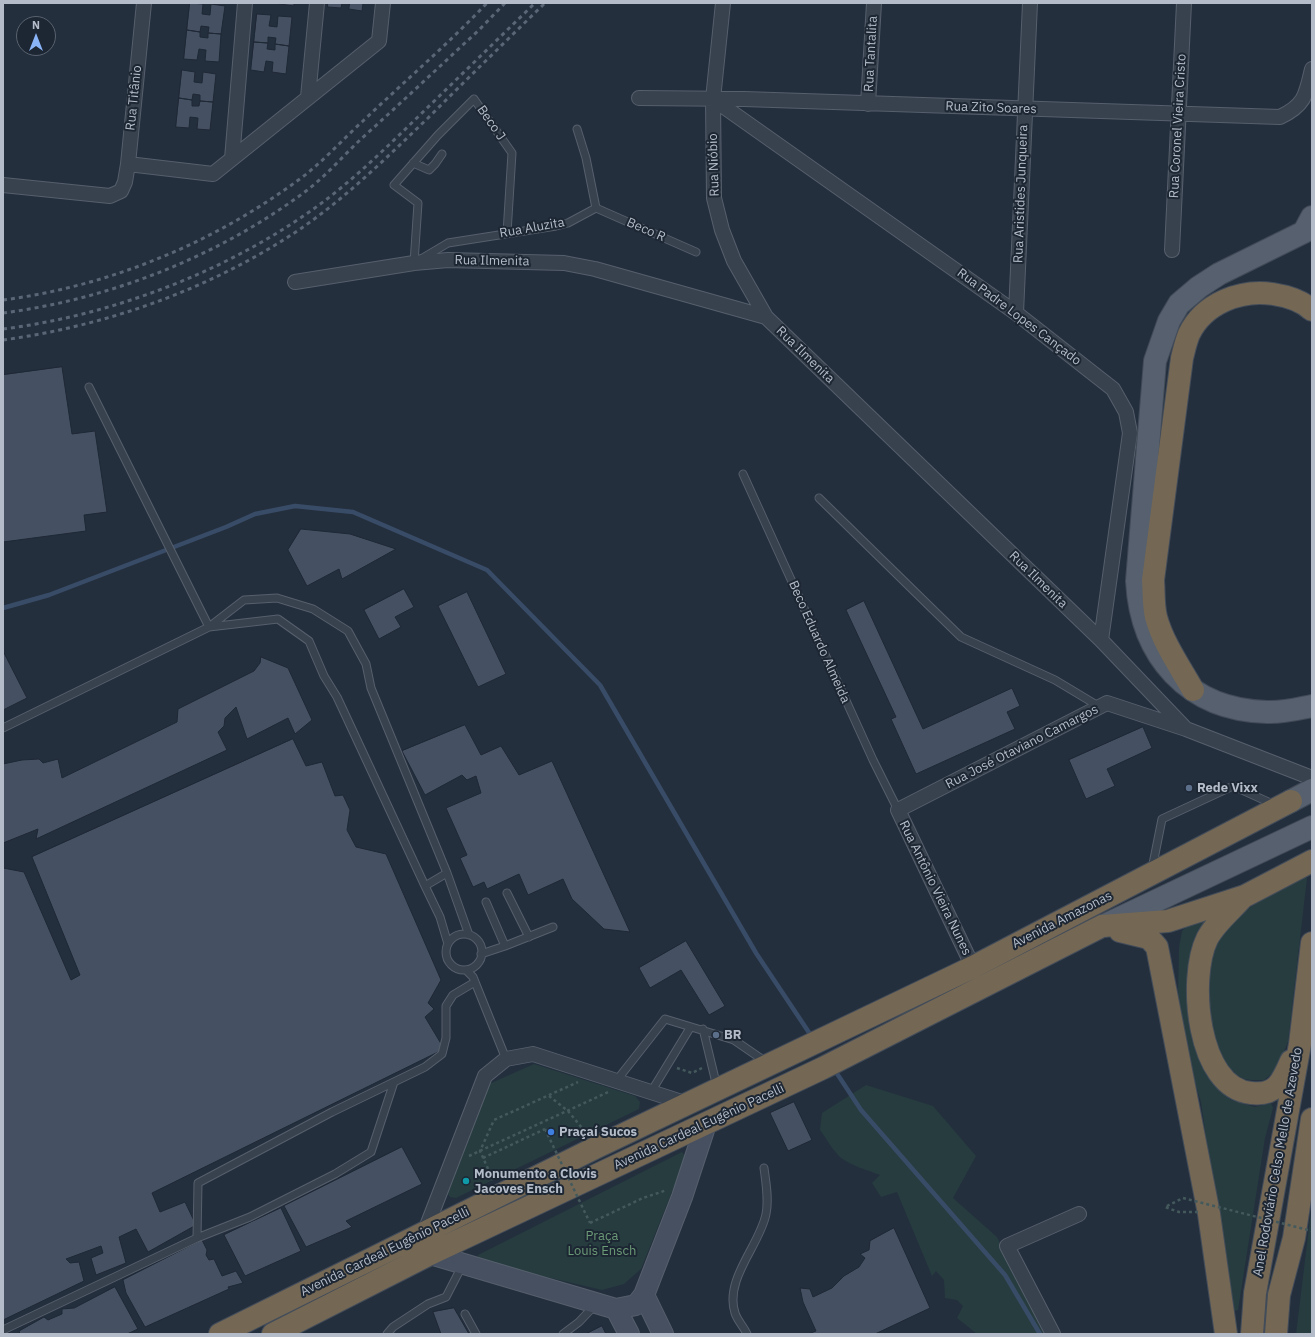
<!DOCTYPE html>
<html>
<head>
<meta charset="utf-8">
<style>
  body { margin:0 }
  #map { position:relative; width:1315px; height:1337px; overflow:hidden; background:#242f3e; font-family:"IBM Plex Sans",sans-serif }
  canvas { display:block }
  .frame { position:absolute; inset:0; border:4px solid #b4bcc9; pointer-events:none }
  .north { position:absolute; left:16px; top:16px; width:40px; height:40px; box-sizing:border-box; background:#1d2633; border:1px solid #59626f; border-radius:50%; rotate:0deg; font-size:11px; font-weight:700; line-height:16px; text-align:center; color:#b4bcc9 }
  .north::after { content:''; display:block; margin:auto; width:14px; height:18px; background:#8ab4f8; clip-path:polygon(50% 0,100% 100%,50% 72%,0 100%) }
</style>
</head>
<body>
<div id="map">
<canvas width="1315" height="1337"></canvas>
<div class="frame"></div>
<div class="north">N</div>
</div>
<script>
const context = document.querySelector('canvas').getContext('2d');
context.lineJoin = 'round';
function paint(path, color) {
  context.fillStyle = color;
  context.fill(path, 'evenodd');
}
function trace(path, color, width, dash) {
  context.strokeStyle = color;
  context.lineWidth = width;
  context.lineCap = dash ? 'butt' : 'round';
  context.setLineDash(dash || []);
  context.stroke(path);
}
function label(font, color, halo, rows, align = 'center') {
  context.font = font + ' "IBM Plex Sans",sans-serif';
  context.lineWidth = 4;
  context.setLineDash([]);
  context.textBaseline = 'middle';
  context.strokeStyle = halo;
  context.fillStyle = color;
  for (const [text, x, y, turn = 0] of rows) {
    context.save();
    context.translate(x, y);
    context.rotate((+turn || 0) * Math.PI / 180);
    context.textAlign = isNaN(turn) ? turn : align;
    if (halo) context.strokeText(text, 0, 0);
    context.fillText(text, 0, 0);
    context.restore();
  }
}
paint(new Path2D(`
  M1302 877 1307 878 1288 1042 1275 1071 1264 1080C1257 1080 1246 1081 1240 1077 1215 1062 1206 1009 1207 982 1207 967 1212 951 1220 939 1238 908 1273 894 1302 877Z
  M1209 918 1191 953 1187 997 1207 1069 1212 1081 1231 1100 1255 1107 1271 1103 1273 1108 1265 1138 1238 1310 1231 1312 1201 1102 1192 1073 1178 998 1179 947 1182 931 1187 926Z
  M534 1064 635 1096 640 1102 639 1109 456 1198 450 1197 447 1192 489 1084Z
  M866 1085 933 1106 976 1156 953 1198 997 1237 1044 1334H977L957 1318 963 1306 957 1300 945 1298 944 1280 936 1271 932 1276 897 1192 881 1197 872 1183 880 1175C867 1170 852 1166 841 1158 833 1151 826 1138 820 1130L822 1113Z
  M682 1152 686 1157 641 1269 624 1284 602 1290 478 1261V1255Z
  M1312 1211V1334H1296L1310 1219Z`), '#263c3f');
trace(new Path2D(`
  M3 608 49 595 226 527 255 514 295 506 353 512 487 570 600 685 756 953 812 1037
  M834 1069 861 1110 1005 1275 1040 1334`), '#394c67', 4.5);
const building = new Path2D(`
  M190 3 203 4 202 14 210 15 211 4 225 6 221 34 208 33 209 27 201 26 200 32 187 30Z
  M281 3H294V6L280 4Z
  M328 3H342L341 8 328 7Z
  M350 3H363L362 11 349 9Z
  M257 14 271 15 269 26 277 27 278 16 292 17 289 46 275 44 276 38 268 37V43L254 42Z
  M187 30 200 32V37L208 38V33L221 34 219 62 205 61 206 50 199 49 197 60 184 59Z
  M254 42 268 43 267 49 275 50V44L289 46 286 74 272 72 273 62 266 61 264 72 251 70Z
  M182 70 195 72 194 82 202 83 203 72 216 74 213 102 200 101V95L193 94 192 100 179 98Z
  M179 98 192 100V106H199L200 101 213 102 210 130 197 129 198 118 190 117 189 128 176 127Z
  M62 367 72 434 95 431 107 512 84 515 86 531 3 542V375Z
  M301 529 350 534 396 549 342 579 339 569 307 586 288 550Z
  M404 589 414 607 395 617 401 627 379 639 364 610Z
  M467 592 506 674 478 687 438 606Z
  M864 601 923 729 1012 688 1020 706 1007 712 1015 729 916 774 891 719 896 717 846 610Z
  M3 651 27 698 3 710Z
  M261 657 288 668 312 720 295 734 288 718 247 739 236 707 225 718 224 726 218 732 227 750 36 839 38 829 3 843V764L22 760 39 759 43 763 58 759 62 778 177 722 178 709 254 671 260 663Z
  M465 725 481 755 501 746 519 775 552 761 630 932 604 929 572 899 563 879 528 895 519 874 487 889 484 882 473 887 460 858 467 855 446 808 481 793 476 776 467 780 462 775 425 795 402 751Z
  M1143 727 1152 748 1107 769 1115 786 1086 799 1069 760Z
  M293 739 306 766 322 762 335 796 343 795 350 810 347 830 356 847 386 854 441 980 428 1003 434 1009 425 1017 443 1047 438 1052 152 1193 160 1212 185 1202 196 1225 148 1252 136 1229 119 1237 126 1263 96 1275 91 1258 103 1253 101 1246 66 1259 70 1263 79 1262 84 1281 3 1320V868L24 872 71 980 80 975 32 857Z
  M686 941 725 1006 709 1015 681 970 650 988 639 968Z
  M794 1102 812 1140 788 1151 770 1113Z
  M402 1147 422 1184 346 1221 352 1227 306 1247 284 1206Z
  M281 1208 301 1251 245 1276 224 1235Z
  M894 1228 930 1308 875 1334H808L816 1331 803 1302 800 1288 810 1289 813 1297 832 1288 844 1276 859 1267 865 1258 860 1254 869 1250 870 1241Z
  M202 1240 207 1250 206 1255 209 1260 214 1259 222 1276 236 1271 243 1283 228 1287 229 1289 145 1327 126 1293 123 1280Z
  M115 1287 138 1329 127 1334H20L19 1331 44 1317 48 1320 62 1314V1309L74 1308Z
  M454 1308 469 1334H441L433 1312Z
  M602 1326 606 1334H586Z`);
paint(building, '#455162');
trace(building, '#1f2835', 1);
const lane = new Path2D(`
  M413 163 429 170 435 164 442 154
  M596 208 696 252
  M421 259 448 243 556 226 568 223 596 208 586 158 577 129
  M414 263 418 203 394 185 438 135 474 99 512 153 507 233
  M89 387 209 627
  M743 474 873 760 898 810
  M819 498 961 637 1055 680 1100 707
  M209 627 278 619 309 641 324 676 337 697 425 886 440 917 448 944
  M3 728 209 627 244 600 277 598 313 609 348 631 366 664 371 688 447 873 469 935
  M1152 869 1162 819 1233 786 1275 805
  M425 886 447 873
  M507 893 529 937
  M486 902 505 946
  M446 952a18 18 0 1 1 36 0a18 18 0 1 1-36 0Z
  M481 954 505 946 553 927
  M466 970 473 977 506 1059
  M703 1029 717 1087
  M617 1080 665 1019 734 1040 766 1062
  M651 1092 690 1028
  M197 1238 250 1217 335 1174 371 1152 394 1082
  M465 1314 476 1334
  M3 1330 197 1238 198 1183 332 1112 425 1067 442 1054 446 1038V1006L453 995 475 982
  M387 1334 393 1327 428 1304 446 1297 463 1264
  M563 1334 579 1322 595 1305
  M747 1334C744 1327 737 1320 735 1313 724 1279 760 1245 766 1214 769 1200 766 1183 764 1168`);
const street = new Path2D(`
  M723 3 713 99 714 198 722 230 734 261 766 317
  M308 97 317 3
  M639 98 744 99 1280 117C1305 105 1306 95 1312 69
  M713 99 1016 313 1113 389 1126 412 1130 433 1101 640
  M868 104 874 3
  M232 159 245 3
  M128 164 213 174 379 41 383 3
  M3 185 110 196 121 191 125 182 128 164 144 3
  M1172 250 1184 3
  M295 282 414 263 448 260 564 263 595 269 766 317 1101 640 1186 729
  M1016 313 1030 3
  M973 967 898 810 1107 703 1186 729 1312 778
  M425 1231 485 1076 506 1059 533 1054 688 1104
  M1053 1334 1007 1246 1079 1214`);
const secondary = new Path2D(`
  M430 1254 616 1309 636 1305 644 1295 682 1197 706 1124
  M644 1295 663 1334
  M616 1309 629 1334`);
const primary = new Path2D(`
  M1312 217 1304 232 1219 274 1199 287 1179 304 1169 321 1155 361 1137 581C1141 656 1188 710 1267 712 1282 713 1297 709 1312 706
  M1291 801 1312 790
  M1103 926 1312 827`);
const highway = new Path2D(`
  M1193 690C1180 667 1163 643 1156 617 1153 605 1154 592 1153 580L1182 358C1184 350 1186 341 1189 334 1204 303 1241 289 1273 294 1286 296 1302 301 1312 310
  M1243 897C1232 910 1215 923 1207 939 1188 978 1197 1088 1251 1093 1276 1096 1282 1082 1291 1061
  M1120 931 1149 938 1157 947 1209 1214 1226 1334
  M220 1334 597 1147 973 967 1291 801
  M273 1334 430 1254 823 1068 1102 926 1168 921 1245 896 1312 861
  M1252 1334 1255 1293 1300 1044 1312 943
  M1276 1334 1279 1295 1294 1238 1312 1119`);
trace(lane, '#565f6c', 9);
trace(street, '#565f6c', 16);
trace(secondary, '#565f6c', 22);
trace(primary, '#414a57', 24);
trace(highway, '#434c59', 24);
trace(new Path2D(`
  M677 1068 692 1073 702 1068
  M549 1096 568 1111 587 1134
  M469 1156 608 1092
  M483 1158 545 1129
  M493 1180 480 1151 494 1120 578 1082
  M590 1223 643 1198 667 1190`), '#44595c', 2.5, [3, 3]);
trace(lane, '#38414e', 7);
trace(street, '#38414e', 14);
trace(secondary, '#465061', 20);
trace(primary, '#56606e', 22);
trace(highway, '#746855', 22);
trace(new Path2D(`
  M3 300C109 286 211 244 297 181 320 165 343 139 364 120 405 81 448 44 487 3
  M3 313C111 299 219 256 306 191 326 176 343 156 361 139 401 103 440 66 479 30L505 3
  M3 329C116 315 236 268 327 199 362 172 393 141 424 111 461 75 498 39 535 3
  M3 340C104 326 202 292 288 237 340 204 384 160 428 118 467 79 506 41 545 3`), '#5a6575', 3, [4, 4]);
trace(new Path2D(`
  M545 1129 590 1223
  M1198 1212H1179L1165 1207 1183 1198 1312 1231`), '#44595c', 2.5, [3, 3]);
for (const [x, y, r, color] of [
  [1189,788,4,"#5c6f8a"],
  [716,1035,4,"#5c6f8a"],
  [551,1132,4,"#3f7fe0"],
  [466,1181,4,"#0f9aa8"]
]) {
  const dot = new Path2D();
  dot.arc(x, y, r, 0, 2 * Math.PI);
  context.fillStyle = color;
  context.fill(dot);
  trace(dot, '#1d2633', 1.5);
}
label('13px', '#b4bcc9', '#1d2633', [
  ["Rua Tantalita",871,54,-87],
  ["Rua Titânio",134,98,-84],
  ["Rua Zito Soares",991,108,2],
  ["Beco J",491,123,55],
  ["Rua Coronel Vieira Cristo",1178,126,-87],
  ["Rua Nióbio",714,165,-92],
  ["Rua Aristides Junqueira",1021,194,-88],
  ["Rua Aluzita",532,228,-10],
  ["Beco R",646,230,24],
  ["Rua Ilmenita",492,261,1],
  ["Rua Padre Lopes Cançado",1019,317,37],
  ["Rua Ilmenita",805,355,44],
  ["Rua Ilmenita",1038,580,44],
  ["Beco Eduardo Almeida",819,642,66],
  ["Rua José Otaviano Camargos",1022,747,-27],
  ["Rua Antônio Vieira Nunes",935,888,64],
  ["Avenida Amazonas",1062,920,-27],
  ["Avenida Cardeal Eugênio Pacelli",699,1127,-25],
  ["Anel Rodoviário Celso Mello de Azevedo",1278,1162,-80],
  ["Avenida Cardeal Eugênio Pacelli",385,1252,-26]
]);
label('bold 13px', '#b4bcc9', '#1d2633', [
  ["Rede Vixx",1197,788],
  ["BR",724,1035],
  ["Praçaí Sucos",559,1132],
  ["Monumento a Clovis",474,1174],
  ["Jacoves Ensch",474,1189]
], 'left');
label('13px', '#6b9a76', '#1d2633', [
  ["Praça",602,1236],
  ["Louis Ensch",602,1251]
]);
</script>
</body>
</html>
